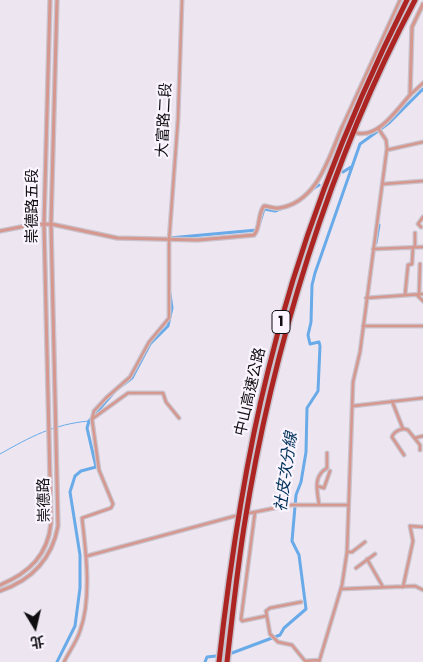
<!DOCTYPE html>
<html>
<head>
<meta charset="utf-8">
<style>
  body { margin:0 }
  #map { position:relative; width:423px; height:662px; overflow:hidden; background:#ede6f1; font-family:Poppins,"Noto Sans TC",sans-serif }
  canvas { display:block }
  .north { position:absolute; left:10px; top:602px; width:50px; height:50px; -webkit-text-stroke:4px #faf4ff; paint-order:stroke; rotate:171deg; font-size:14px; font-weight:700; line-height:20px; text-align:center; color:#0f0d10 }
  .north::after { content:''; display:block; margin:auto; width:18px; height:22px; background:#0f0d10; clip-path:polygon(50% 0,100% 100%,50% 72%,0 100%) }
</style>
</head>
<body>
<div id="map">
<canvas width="423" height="662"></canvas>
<div class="north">北</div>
</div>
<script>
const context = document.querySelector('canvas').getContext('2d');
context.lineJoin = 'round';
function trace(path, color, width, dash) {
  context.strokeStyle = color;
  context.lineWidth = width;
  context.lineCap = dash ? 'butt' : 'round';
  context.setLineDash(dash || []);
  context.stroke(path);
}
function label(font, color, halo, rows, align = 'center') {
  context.font = font + ' Poppins,"Noto Sans TC",sans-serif';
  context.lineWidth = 4.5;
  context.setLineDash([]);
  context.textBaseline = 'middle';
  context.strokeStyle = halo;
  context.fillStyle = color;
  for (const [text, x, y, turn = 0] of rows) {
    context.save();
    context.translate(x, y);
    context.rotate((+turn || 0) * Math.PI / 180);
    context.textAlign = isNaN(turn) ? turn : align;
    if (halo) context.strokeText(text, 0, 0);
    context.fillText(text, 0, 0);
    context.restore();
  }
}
trace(new Path2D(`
  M0 454C30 437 54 424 89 421`), '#69aae8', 1);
trace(new Path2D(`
  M343 172 351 167
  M311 190 319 185
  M260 222 264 209 275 211 283 208
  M169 240V238L257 230
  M376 243 379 225
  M232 653 280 635 284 628 306 609 299 555 292 541 296 495 301 482 306 452 307 408 318 391 320 346 319 342 310 344 308 335 311 322 312 285 315 273 360 144 389 123 423 89
  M57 662 75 626 80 588V555L70 492 75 476 81 471 96 467 87 428 89 421 116 390 132 378 150 344 168 326 172 308 170 294
  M205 662 207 657 216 656`), '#69aae8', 3);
const minor = new Path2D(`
  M410 95 423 83
  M342 127 400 0
  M387 150 423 142
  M383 184 423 181
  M421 227 418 224 423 217
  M415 233V247
  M373 249 423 247
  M405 295 408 265 412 264 413 247
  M417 295 423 301
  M419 295 420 264
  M366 298 423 294
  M363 326H423
  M392 401 403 429
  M353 406 423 398
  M92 419 128 393H163L166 402 179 418
  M415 438 423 436
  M404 455 392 437C394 431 403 427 408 430L420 445V450
  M317 486 324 488 330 471
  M319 504C317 490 313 476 327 468V453
  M255 512 241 619 242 621 266 616
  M250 513 290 505H347
  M347 552H352L365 542
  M87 556 235 516
  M367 559 383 587
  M356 568 375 554
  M403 587 413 541 410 526 423 527
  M341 589 415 586 423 590
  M301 602 270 608 266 611 270 634 278 642 292 645 305 661 319 660
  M64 662C69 652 77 641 80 631 92 598 86 552 82 518L111 508 113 504 99 470 92 419 94 411 106 398 130 377 149 342 169 318V241L178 119 182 0
  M319 662 342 585 347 552 353 382 360 352 387 148 386 140 378 128`);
const tertiary = new Path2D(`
  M357 133C379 138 397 109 410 95L412 27 423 4
  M0 231 31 225 51 224 117 238 198 240 254 235C261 227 257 215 264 206 269 206 273 209 279 208 317 203 329 157 342 127
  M0 585C29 573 48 555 51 523L44 224 50 0
  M0 591C32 580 52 559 58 526L51 224 57 0`);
const motorway = new Path2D(`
  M219 662C230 564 244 467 268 371 299 242 348 118 407 0
  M227 662C232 617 237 572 244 527 272 349 330 160 415 0`);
trace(minor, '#c9c3cd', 5);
trace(tertiary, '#c9c3cd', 5.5);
trace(motorway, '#c9c3cd', 8);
trace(minor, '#d6978f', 2.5);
trace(tertiary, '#d6978f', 3);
trace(motorway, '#ad2523', 5);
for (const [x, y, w] of [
  [281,322,18]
]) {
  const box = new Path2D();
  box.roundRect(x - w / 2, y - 11.5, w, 23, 4);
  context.fillStyle = '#faf4ff';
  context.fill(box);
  trace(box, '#0f0d10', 1);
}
label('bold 14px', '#0f0d10', null, [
  ["1",281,322]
]);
label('15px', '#0f0d10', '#faf4ff', [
  ["大富路二段",165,120,-87],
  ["崇德路五段",33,206,-90],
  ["中山高速公路",251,392,-77],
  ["崇德路",45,500,-91]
]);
label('italic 16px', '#003158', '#faf4ff', [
  ["社皮次分線",287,472,-82]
]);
</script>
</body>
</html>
